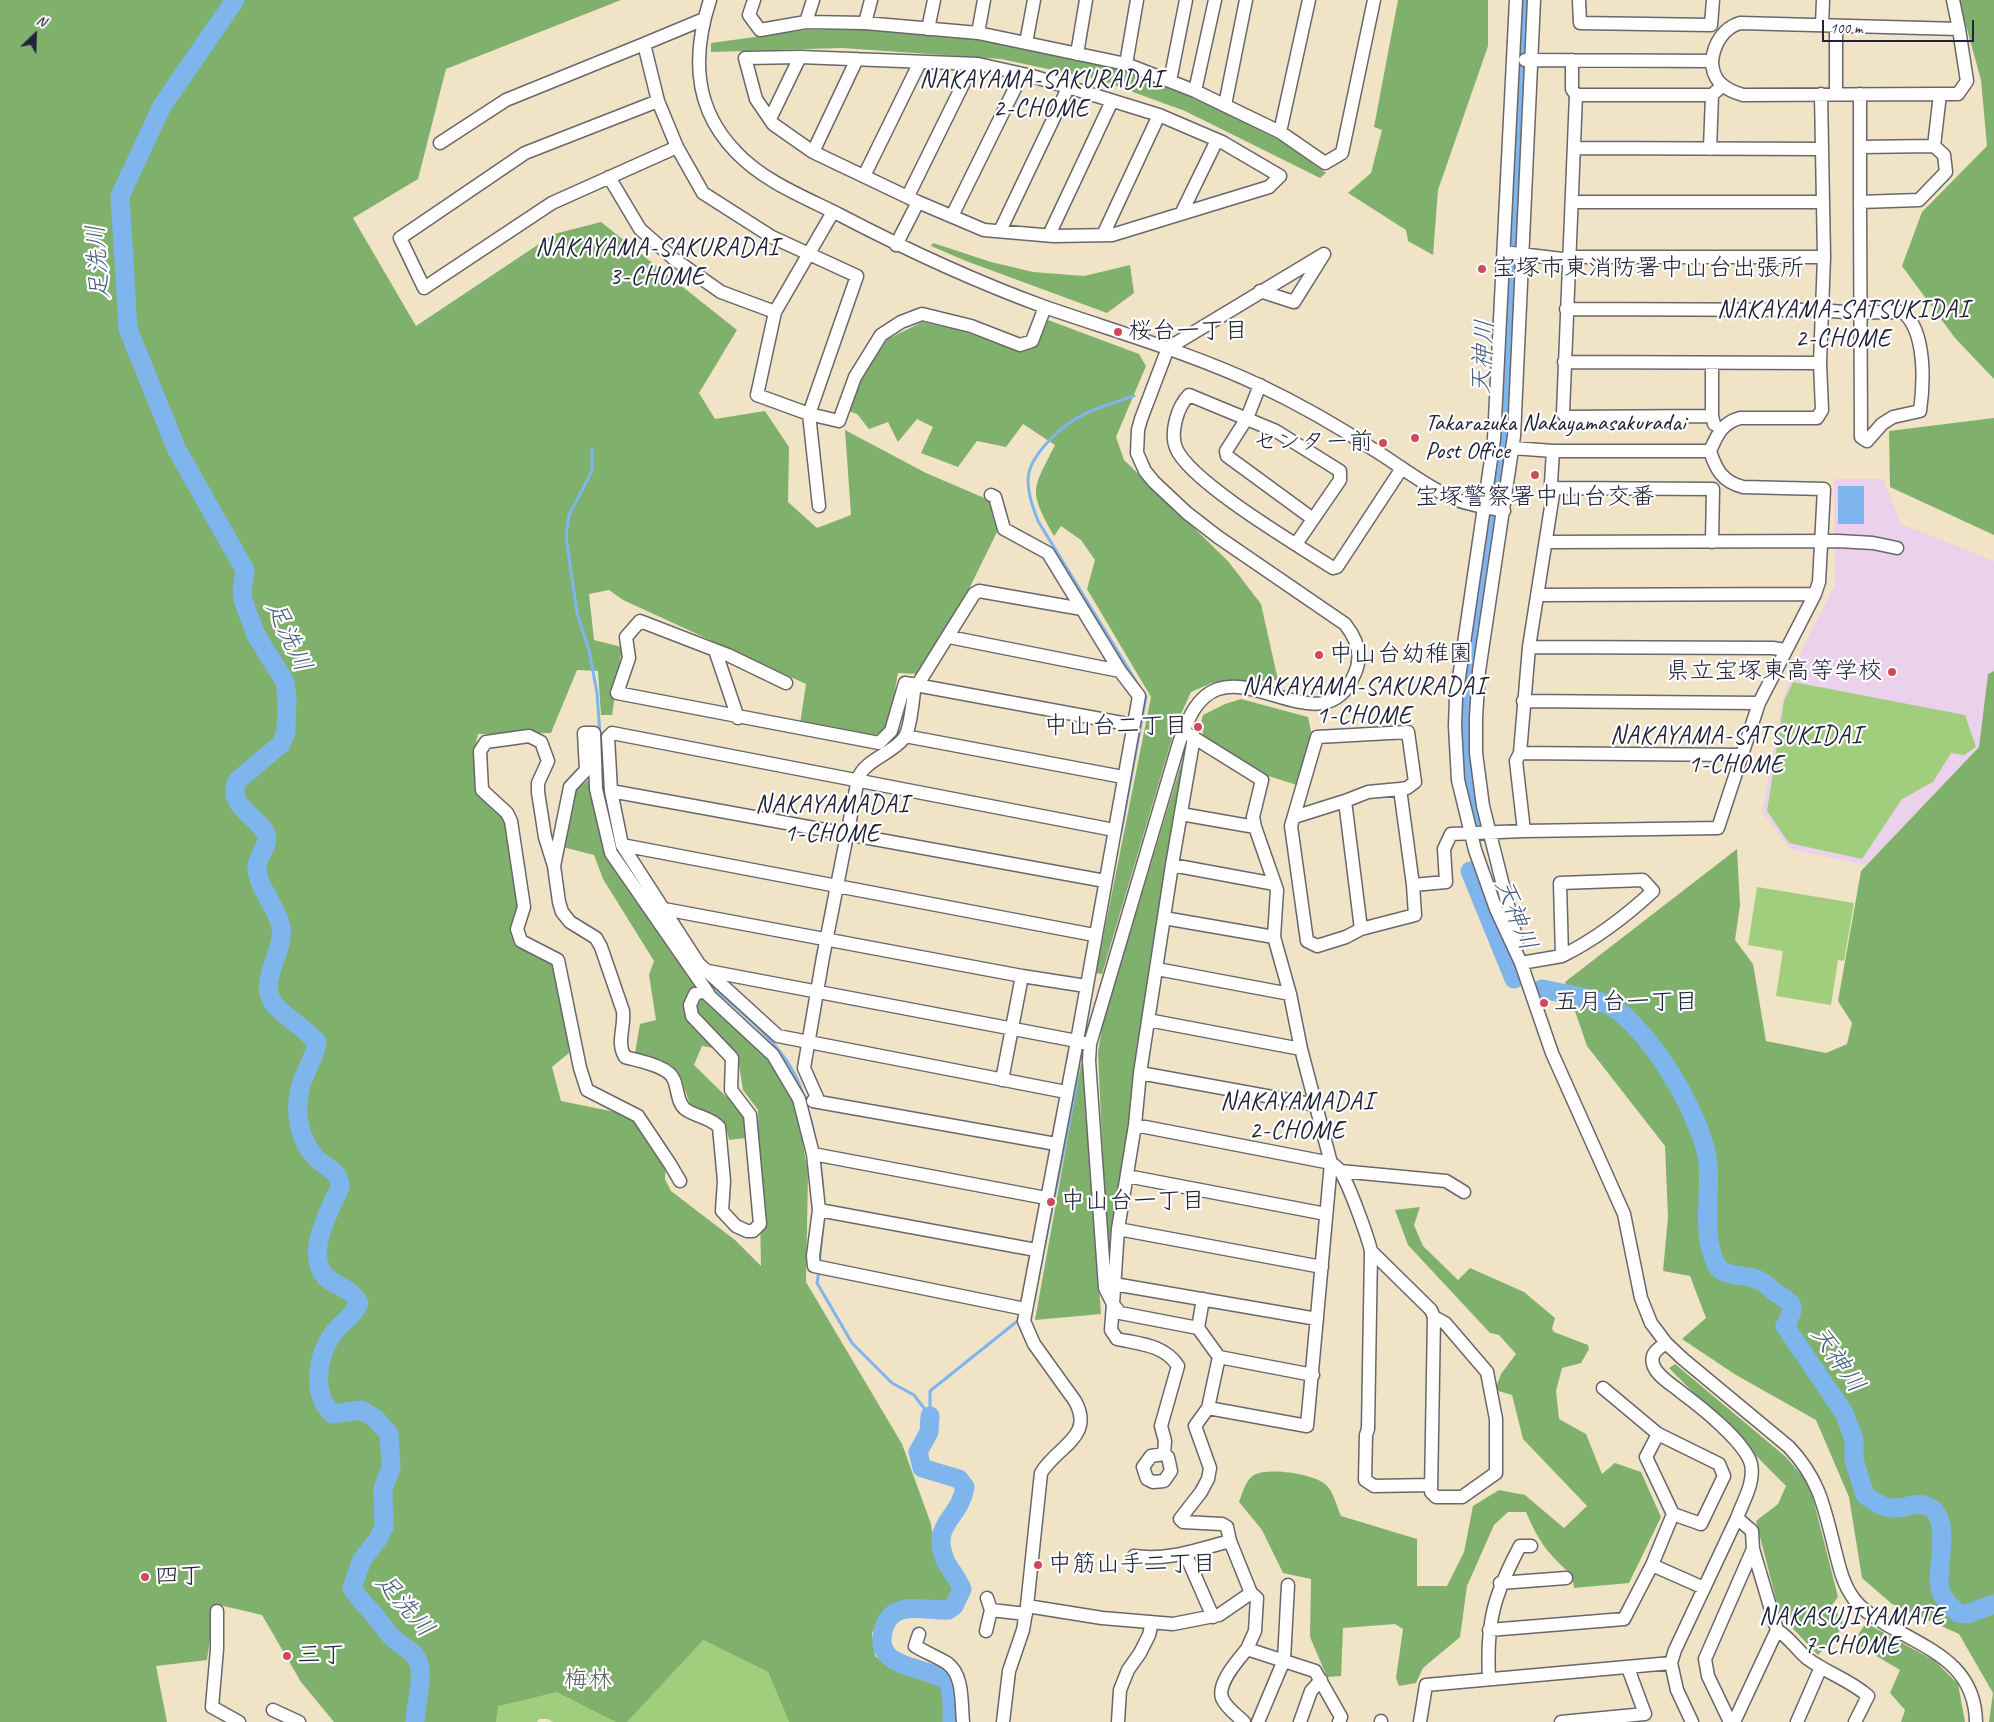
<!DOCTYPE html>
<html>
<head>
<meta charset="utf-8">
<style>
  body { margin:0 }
  #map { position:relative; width:1994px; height:1722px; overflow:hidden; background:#f1e3c6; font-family:Caveat,sans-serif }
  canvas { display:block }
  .north { position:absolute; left:10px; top:10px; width:50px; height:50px; -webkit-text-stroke:4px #fff; paint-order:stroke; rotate:24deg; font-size:14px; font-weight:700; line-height:20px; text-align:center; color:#22223b }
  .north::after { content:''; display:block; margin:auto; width:18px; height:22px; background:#22223b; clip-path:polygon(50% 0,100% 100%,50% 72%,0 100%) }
  .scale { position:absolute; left:1822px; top:20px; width:152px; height:22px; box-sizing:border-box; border:2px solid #22223b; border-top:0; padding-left:6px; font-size:15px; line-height:18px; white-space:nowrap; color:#22223b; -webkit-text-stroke:4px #fff; paint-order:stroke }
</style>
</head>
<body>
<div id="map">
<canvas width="1994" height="1722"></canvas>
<div class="north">N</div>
<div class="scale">100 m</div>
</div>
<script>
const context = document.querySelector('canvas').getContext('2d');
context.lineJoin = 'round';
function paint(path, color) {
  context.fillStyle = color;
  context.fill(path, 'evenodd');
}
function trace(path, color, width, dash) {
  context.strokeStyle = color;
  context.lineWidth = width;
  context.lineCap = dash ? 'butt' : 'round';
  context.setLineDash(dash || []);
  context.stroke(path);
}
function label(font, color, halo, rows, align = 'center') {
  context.font = font + ' Caveat,"Klee One",sans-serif';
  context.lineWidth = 4.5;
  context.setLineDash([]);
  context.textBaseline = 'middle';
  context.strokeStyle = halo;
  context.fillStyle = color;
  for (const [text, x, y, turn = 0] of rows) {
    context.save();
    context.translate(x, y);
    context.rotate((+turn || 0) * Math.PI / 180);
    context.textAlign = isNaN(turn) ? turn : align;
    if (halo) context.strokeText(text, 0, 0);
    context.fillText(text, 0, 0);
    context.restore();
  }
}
paint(new Path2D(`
  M1834 479H1883L1901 524 1994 561V671L1988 674 1979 747 1866 865 1790 849 1762 812 1783 698 1805 643 1835 585Z`), '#ebd1eb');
paint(new Path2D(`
  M1793 682 1965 715 1976 747 1964 755 1951 753 1933 782 1902 799 1862 859 1789 843 1767 811 1784 701Z
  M1757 887 1854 903 1844 961 1838 960 1831 1005 1776 996 1783 951 1748 945Z
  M703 1640 768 1672 789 1722H553L548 1719H539L537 1722H386Z`), '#a0ce7c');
paint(new Path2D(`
  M0 0H621L446 69 418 179 353 218 416 326 554 234 601 222 737 330 699 393 715 419 765 411 789 447 788 502 817 528 851 515 845 430 926 473 989 500 997 532 967 593 918 674 898 673C895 687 892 723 881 732 876 735 871 736 865 736L800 724 806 684 623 600 609 590 589 594 594 640 622 647 612 715H601L598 671 577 670 551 733 478 734 474 751 475 790 505 819 518 907 513 941 519 947 553 964 565 1019 569 1053 552 1067 561 1101 615 1112 636 1121 666 1165 665 1179 671 1191 735 1240 761 1266 758 1110 743 1090 737 1052 702 1046 694 1065 743 1113 745 1138 729 1140C726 1117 707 1113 690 1104L680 1076 670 1067 635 1053 640 1024 656 1020 649 975 654 961 603 879 594 855 563 847 574 791 591 778 606 857 713 1006 772 1064 797 1109 808 1174 806 1282 902 1444 931 1524 937 1563 953 1583 956 1593 948 1602 896 1603 884 1611 872 1633 875 1656 892 1668 935 1680 944 1689 947 1715 945 1722H789L768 1672 703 1640 627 1722H616L557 1692 498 1706 496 1722H334L301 1682 262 1615 215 1604 207 1660 156 1666 167 1722H0Z
  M1398 0H1488V46L1438 190 1433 255 1408 241 1406 230 1348 193 1371 173 1382 130 1374 127Z
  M1959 0H1994V379L1955 338 1902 266 1922 212 1987 146 1981 80Z
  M806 30H885L996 40 1126 69 1213 107 1281 141 1326 173 1320 178 1185 111 1100 80 1001 59 842 48 711 52V43Z
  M933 243 991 262 1033 272 1084 276 1130 265 1134 293 1107 313 966 261 931 246Z
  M1048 320 1139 354 1146 366 1116 437 1124 460 1228 561 1261 604 1278 680 1212 683 1191 692 1176 725 1102 974 1096 973 1151 697 1087 589 1095 560 1081 540 1061 526 1054 536C1028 489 1032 491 1055 445L1023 424 1006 447 977 441 958 467 921 453 933 427 917 419 898 442 888 422 869 429 857 414 848 411 862 379 886 340 922 322 965 332 1018 351 1036 344Z
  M1994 418V535L1890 487 1889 431Z
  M1994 671V1722H1989L1993 1693 1959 1634 1892 1604 1862 1578 1849 1497 1816 1420 1736 1375 1682 1339 1706 1318 1690 1276 1663 1271 1668 1217 1665 1146 1587 1046 1565 982 1737 849 1740 905 1735 940 1753 964 1766 1041 1826 1053 1847 1044 1852 1023 1838 1001 1861 871 1979 747 1988 674Z
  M1241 699 1308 717 1312 736 1297 785 1262 774 1204 740 1201 723 1203 715 1225 704Z
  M1187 745 1111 1261 1107 1252 1098 1052 1103 1023Z
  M1081 1064 1084 1065 1101 1314 1035 1320Z
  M1420 1207 1414 1225 1423 1246 1458 1280 1470 1268 1524 1292 1555 1318 1552 1329 1554 1332 1588 1345 1589 1349 1581 1363 1562 1368 1556 1391 1559 1419 1586 1434 1602 1474 1615 1463 1641 1472 1661 1517 1629 1583 1574 1588 1572 1575C1547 1553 1539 1542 1526 1512H1508L1494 1525 1467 1586 1460 1637 1423 1668 1416 1683 1399 1686 1396 1678 1403 1629 1395 1624 1343 1628 1341 1676 1327 1677 1310 1637 1311 1579 1283 1573 1262 1530 1239 1502C1242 1494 1246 1479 1254 1475 1269 1467 1318 1474 1328 1487 1334 1494 1337 1507 1341 1516L1417 1539V1586H1447L1464 1552 1473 1506 1499 1490 1525 1495 1564 1528 1587 1506 1523 1439 1512 1395 1495 1390 1501 1374 1516 1354 1499 1335 1490 1333 1408 1245 1395 1210Z
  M1675 1364 1786 1457 1804 1478 1813 1498 1838 1597 1832 1605 1845 1625 1818 1655 1780 1615 1756 1521 1778 1504 1786 1486 1669 1368Z
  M1866 1623 1935 1661 1958 1684 1965 1722H1901L1905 1710 1890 1693 1900 1670 1853 1642Z`), '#80b16c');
paint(new Path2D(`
  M1838 486H1864V524H1838Z`), '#7eb5ed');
trace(new Path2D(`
  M1134 396C1118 401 1102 406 1087 413 1065 422 1028 455 1028 480 1028 495 1033 507 1038 521L1140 688
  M592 449V471L569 515 566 536 577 613 589 650 597 693 600 735
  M1121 832 1146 697 1144 693
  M707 982C743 1015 791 1048 804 1098
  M811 1120 814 1134
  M820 1162 823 1190
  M819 1265 824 1214
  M819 1271 817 1283 852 1343 892 1383 914 1395 930 1416
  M1032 1308 1074 1099 1079 1064
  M930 1416V1391L1020 1319`), '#7eb5ed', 3);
trace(new Path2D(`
  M235 0 162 106 120 196 128 329 177 450 245 570 242 591 243 600 256 635 285 682 287 698 286 732 281 744 237 781C226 806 260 818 266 834 270 847 257 855 257 867 257 888 277 906 281 927 285 953 257 980 274 1004 284 1017 305 1028 317 1042 315 1057 305 1071 301 1085 294 1110 298 1138 315 1157 324 1167 339 1170 340 1185 340 1190 335 1197 333 1202 324 1223 310 1250 322 1272 331 1287 350 1285 359 1303 354 1316 340 1323 332 1335 317 1357 311 1395 333 1414L361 1410 376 1419 389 1434 391 1468 383 1489 384 1527 378 1539 362 1560 352 1588C359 1600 368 1607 376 1617 382 1624 387 1633 393 1638 404 1649 418 1651 420 1669 422 1686 416 1704 415 1722
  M1524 50V0
  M1476 823 1466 756 1467 695 1505 440 1523 70
  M1470 871 1514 979
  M1542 989C1560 993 1596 998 1611 1006 1650 1029 1704 1119 1708 1164 1711 1197 1701 1233 1716 1264 1722 1277 1741 1274 1753 1278 1763 1280 1768 1287 1775 1292 1794 1305 1797 1304 1785 1326L1844 1413 1854 1439V1460L1865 1495C1873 1501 1883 1508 1893 1508 1904 1509 1916 1501 1927 1506 1954 1517 1935 1567 1940 1588 1942 1599 1950 1606 1958 1613L1967 1614 1994 1604
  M930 1416 929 1432 918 1452 922 1468 959 1479 965 1487C960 1520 929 1523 946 1562 951 1571 958 1579 962 1589L954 1606 948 1610C925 1611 893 1599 884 1628 870 1670 926 1665 949 1682L952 1702V1722`), '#7eb5ed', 19);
const minor = new Path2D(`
  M710 0C692 55 693 108 736 152 763 181 804 197 840 215 907 250 974 281 1045 307 1117 332 1191 353 1261 386 1301 405 1339 427 1376 451 1400 466 1424 485 1450 497 1466 505 1486 507 1504 511
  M754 0 749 15 760 30 806 22 865 23 978 33 1126 64 1195 91 1280 132 1325 163 1342 153 1374 0
  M1516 0 1494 439 1456 698 1455 726 1458 780 1475 850 1496 909 1521 963 1552 1053 1624 1214 1641 1298 1651 1323 1666 1343 1683 1359 1789 1447C1820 1480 1824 1507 1835 1550 1839 1566 1843 1585 1854 1599 1862 1610 1873 1616 1884 1623 1927 1649 1975 1663 1976 1722
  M1579 0 1580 23 1711 25 1713 0
  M704 19 644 44 658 101 525 153 400 238 424 288 552 203 677 147 703 193 772 237 857 276 809 414 757 395 775 312 833 212
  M806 22 813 0
  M865 23 871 0
  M1822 25 1823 0
  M1836 27V94
  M928 29 934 0
  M978 33 984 0
  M1026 43 1034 0
  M1077 54 1086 0
  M800 57 978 64 1032 76 1159 115 1222 142 1280 176 1269 187 1112 235 1054 236 984 230 918 202 813 152 773 124 756 99 745 58Z
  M1525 60 1712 61C1714 44 1723 28 1740 23L1959 29 1953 0
  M1572 60V89L1576 95 1563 413 1566 417 1712 416
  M1712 61C1712 81 1725 90 1743 95L1940 94
  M1126 64 1137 0
  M1170 81 1186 0
  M1195 91 1215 0
  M1860 94V202L1919 200 1946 172 1944 155 1934 146 1940 94H1958L1967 81 1959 29
  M1576 95H1712L1722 86
  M658 101 677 147
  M1225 105 1246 0
  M770 119 800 57
  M1280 132 1309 0
  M440 143 506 100 644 44
  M1860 147 1934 146
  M1574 148 1822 149
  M1710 149 1712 95
  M813 152 857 59
  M864 176 920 62
  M609 177 640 229 674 259 721 292 775 312
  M908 196 973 64
  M1572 202H1823
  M1181 214 1217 140
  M952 216 1022 74
  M1000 231 1068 88
  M1049 235 1112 101
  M1103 235 1159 115
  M896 245 918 202
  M1504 252 1562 259 1569 257H1824
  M1566 309 1823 310C1848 314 1874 312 1899 312L1904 313C1926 333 1924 383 1920 411L1893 417 1882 424 1867 441 1861 437 1860 202
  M1564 362 1820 363
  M1712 364V416L1714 424
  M1260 385 1247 418 1226 451 1227 456 1313 519
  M1513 448 1553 451H1710C1717 435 1722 423 1740 418H1817L1822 410 1820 363 1824 257 1821 94
  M1554 488 1713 489 1712 542
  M819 506 809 414 839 421 855 377 881 335 901 322 922 314 971 326 1020 345 1032 341 1045 307
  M1547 542 1838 541 1873 543 1897 548
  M1296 544 1340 480V471L1276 431 1189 395C1177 407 1170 433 1176 448 1190 482 1299 546 1333 568L1337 567 1402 468
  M1537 595 1815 594
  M949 637 1120 671
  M1529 647 1773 648 1785 650
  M715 650 738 718
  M786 683 728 655 640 621 626 637 629 658 617 693 879 743 891 731 905 683 1133 725
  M918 684 974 594 979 591 1082 609
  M1523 701 1759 703
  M1188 734 1262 780 1253 817 1255 827
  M905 736 1123 777
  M1194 737 1172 865 1140 1073 1135 1125 1118 1229 1113 1304 1120 1313 1198 1328
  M1520 753 1742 755
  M611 791 1105 881
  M1181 814 1255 827 1277 890 1274 937 1290 994 1301 1049 1331 1163C1334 1165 1338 1168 1340 1171 1348 1182 1368 1237 1371 1251L1431 1310 1434 1317 1445 1323 1487 1372 1496 1419V1473L1462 1497H1436L1431 1492 1434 1317
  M1294 817 1345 801
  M1524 831 1516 761 1520 753 1529 647 1554 488 1551 483 1553 451
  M622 845 1094 935
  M1172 865 1275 884
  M554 866 570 787 586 770 584 733H594L596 789 611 853 708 993
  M1413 885 1400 789 1407 788 1415 782 1408 732 1317 737 1291 826 1307 941 1317 946 1346 937 1361 929 1415 915 1413 885 1446 882 1444 849 1451 834 1524 831 1718 828 1759 703 1815 594 1819 582 1824 489 1743 487C1723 482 1716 470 1710 451
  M664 909 1022 976 1086 986
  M1164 918 1274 937
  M1361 929 1345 801 1368 792 1400 789
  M1517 941 1483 806 1476 753V717L1479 671 1514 436 1534 0
  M1521 963 1562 956 1560 883 1643 880 1653 891C1625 917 1596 939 1562 956
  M1157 969 1290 994
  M708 971 1077 1041 1139 696 1120 671 1048 553 1004 529 995 497 991 495
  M1148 1020 1301 1049
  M1090 1044 1089 1061 1105 1288 1113 1304 1111 1330 1117 1339C1140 1344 1165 1345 1178 1366L1161 1426 1165 1441 1164 1454 1168 1457 1171 1471 1164 1481 1153 1482 1147 1479 1143 1467 1151 1456 1164 1454
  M1140 1073 1316 1105
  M1002 1080 1022 976
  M1066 1092 778 1036 699 964 622 845 611 791 608 737 612 733 1114 830
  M813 1101 1056 1144
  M819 1102 804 1068 823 957 858 779C864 760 892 754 904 738 911 729 913 696 915 684
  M1135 1125 1331 1163 1307 1426 1208 1408 1219 1357 1198 1328 1203 1299
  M813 1154 1046 1198
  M1340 1171 1446 1181 1464 1192
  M1127 1176 1326 1214
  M680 1181 670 1164 638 1116 587 1090 580 1068 558 960 521 941 517 929 524 907 511 821 507 813 482 790 480 751 486 742 529 736 541 742 548 761 538 783V792L545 837 554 866 559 902 562 912 570 922 596 938 601 947 623 1011C625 1028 616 1042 625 1057 639 1061 669 1066 674 1080 678 1089 677 1102 685 1109 696 1117 710 1117 719 1127L724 1181 722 1211 736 1226 747 1231H753L760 1224 750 1115 731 1090 732 1058 692 1016 690 1005 695 994 704 991 773 1055 799 1099 813 1154 819 1210 813 1256 814 1266 1025 1309
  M819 1210 1036 1250
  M1118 1229 1322 1267
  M1371 1251 1368 1429 1366 1435 1365 1480 1374 1486 1431 1485
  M1114 1284 1317 1319
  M1666 1343C1659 1348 1650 1353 1653 1364 1656 1376 1673 1385 1682 1393 1701 1407 1745 1442 1751 1464 1755 1483 1743 1501 1737 1518L1752 1531 1753 1549 1777 1630C1790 1638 1797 1650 1808 1659 1827 1673 1850 1680 1868 1696L1855 1722
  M1219 1357 1313 1375
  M1208 1408 1195 1426 1210 1468 1208 1479 1201 1492 1180 1519 1183 1522 1222 1524 1227 1527 1230 1541 1251 1593 1257 1598 1255 1631 1247 1649
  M1658 1434 1646 1457 1673 1514
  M1185 1553 1213 1617
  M1134 1556C1168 1561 1196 1550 1230 1541
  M1652 1565 1704 1588
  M1500 1583 1566 1578
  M1027 1606 1102 1618 1173 1624 1219 1615 1251 1593
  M991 1610 1026 1614
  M217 1611V1649L212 1707 239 1722
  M1489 1630 1624 1619 1652 1565 1673 1514 1701 1524 1724 1476 1719 1464 1658 1434 1603 1388
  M986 1631 991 1610 987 1598
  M919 1634 915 1646C925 1652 937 1657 947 1663 964 1675 961 1703 963 1722
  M1671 1663 1675 1650 1737 1518
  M1489 1678C1486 1622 1494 1595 1520 1546H1531
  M273 1710 299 1722
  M1003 1722 1009 1671 1023 1630 1027 1606 1041 1473C1057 1446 1095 1437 1075 1401L1034 1344 1024 1321 1077 1041 1090 1044 1179 743C1187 722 1195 697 1218 689 1262 674 1328 740 1355 673 1363 655 1357 639 1345 624L1218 537 1187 513 1154 482 1145 471 1137 453 1138 430 1141 419 1168 348 1324 254 1294 302 1260 291
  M1118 1722 1120 1690 1128 1670 1140 1653 1149 1635 1152 1622
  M1244 1722C1237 1715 1226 1708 1222 1698 1217 1683 1238 1660 1247 1649L1315 1671 1341 1717 1339 1722
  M1258 1722 1284 1660 1288 1585
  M1300 1722 1311 1691 1321 1680
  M1381 1722V1721
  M1420 1722 1426 1685 1671 1663 1677 1690 1692 1722
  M1561 1722 1645 1714 1628 1668
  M1730 1722 1708 1676 1705 1659 1753 1549
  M1734 1722 1777 1630
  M1797 1722 1821 1667`);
trace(minor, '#6a666c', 15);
trace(minor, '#fff', 12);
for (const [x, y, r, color] of [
  [1482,269,5,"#d1495b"],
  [1118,332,5,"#d1495b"],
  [1415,438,5,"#d1495b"],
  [1383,443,5,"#d1495b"],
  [1535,475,5,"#d1495b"],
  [1319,655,5,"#d1495b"],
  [1892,672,5,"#d1495b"],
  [1198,727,5,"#d1495b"],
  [1544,1003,5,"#d1495b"],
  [1051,1202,5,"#d1495b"],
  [1038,1565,5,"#d1495b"],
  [145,1577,5,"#d1495b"],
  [287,1656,5,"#d1495b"]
]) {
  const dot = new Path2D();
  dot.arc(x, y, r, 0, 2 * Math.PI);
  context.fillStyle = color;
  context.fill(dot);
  trace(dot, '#fff', 2);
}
label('24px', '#22223b', '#fff', [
  ["宝塚市東消防署中山台出張所",1492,269],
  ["桜台一丁目",1128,332],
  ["Takarazuka Nakayamasakuradai",1425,424],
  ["Post Office",1425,452],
  ["センター前",1373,443,"right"],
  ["宝塚警察署中山台交番",1535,498,"center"],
  ["中山台幼稚園",1329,655],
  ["県立宝塚東高等学校",1882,672,"right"],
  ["中山台二丁目",1188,727,"right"],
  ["五月台一丁目",1554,1003],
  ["中山台一丁目",1061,1202],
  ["中筋山手二丁目",1048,1565],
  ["四丁",155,1577],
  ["三丁",297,1656]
], 'left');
label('24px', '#4e5e52', '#fff', [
  ["梅林",588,1681]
]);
context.letterSpacing = '1px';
label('25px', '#22223b', '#fff', [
  ["NAKAYAMA-SAKURADAI",1041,80],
  ["2-CHOME",1041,109],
  ["NAKAYAMA-SAKURADAI",657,248],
  ["3-CHOME",657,277],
  ["NAKAYAMA-SATSUKIDAI",1843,310],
  ["2-CHOME",1843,339],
  ["NAKAYAMA-SAKURADAI",1364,687],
  ["1-CHOME",1364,716],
  ["NAKAYAMA-SATSUKIDAI",1736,736],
  ["1-CHOME",1736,765],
  ["NAKAYAMADAI",832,805],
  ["1-CHOME",832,834],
  ["NAKAYAMADAI",1297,1102],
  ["2-CHOME",1297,1131],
  ["NAKASUJIYAMATE",1852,1617],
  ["7-CHOME",1852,1646]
]);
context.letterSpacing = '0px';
label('italic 25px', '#475d82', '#fff', [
  ["足洗川",99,262,-94],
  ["天神川",1484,357,-87],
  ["足洗川",288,637,65],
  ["天神川",1515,915,68],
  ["天神川",1837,1360,55],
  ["足洗川",404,1606,49]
]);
</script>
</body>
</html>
